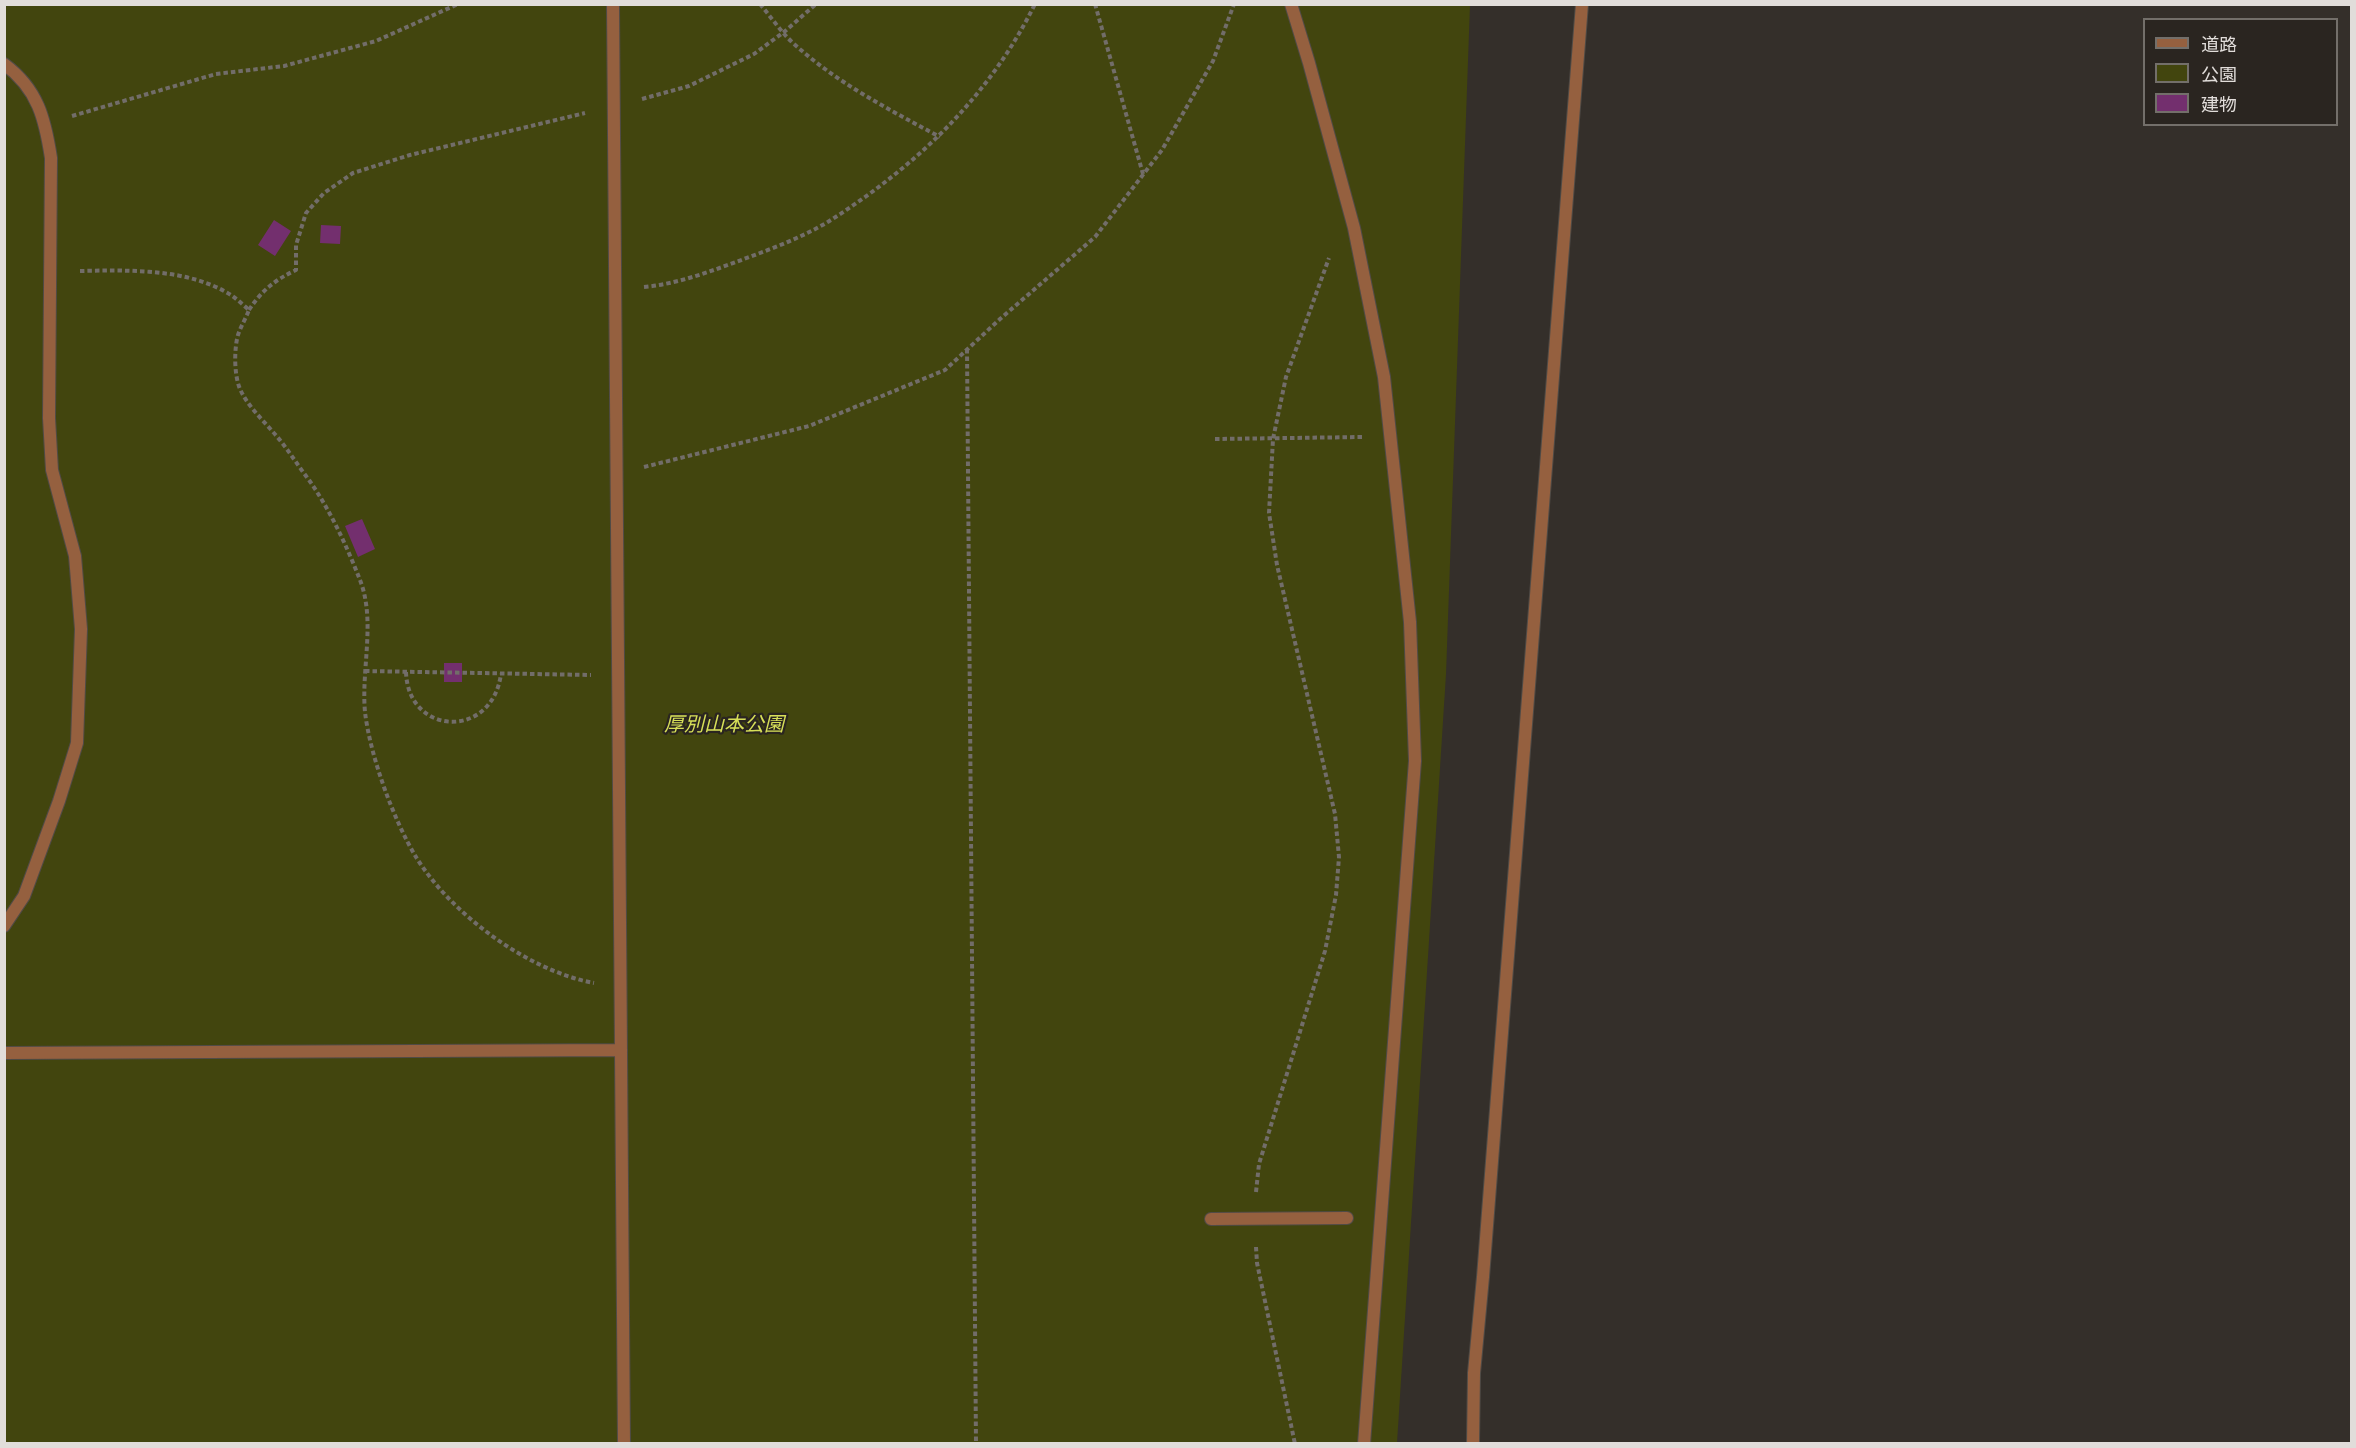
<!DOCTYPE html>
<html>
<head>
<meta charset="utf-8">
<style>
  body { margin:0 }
  #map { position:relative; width:2356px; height:1448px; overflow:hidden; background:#342f2a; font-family:Georgia,"Noto Sans JP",serif }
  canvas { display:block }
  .frame { position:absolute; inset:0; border:6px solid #e1ddda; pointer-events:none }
  .legend { position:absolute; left:2143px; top:18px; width:195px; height:108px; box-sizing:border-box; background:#2a2520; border:2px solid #736f6a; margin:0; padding:8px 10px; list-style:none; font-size:18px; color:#e1ddda }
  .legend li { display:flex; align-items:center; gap:12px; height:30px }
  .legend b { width:30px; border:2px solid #736f6a }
</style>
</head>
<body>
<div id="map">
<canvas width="2356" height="1448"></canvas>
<div class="frame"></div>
<ul class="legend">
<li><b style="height:8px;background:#95603f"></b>道路</li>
<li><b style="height:16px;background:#42450e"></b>公園</li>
<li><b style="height:16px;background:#732f6e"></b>建物</li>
</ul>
</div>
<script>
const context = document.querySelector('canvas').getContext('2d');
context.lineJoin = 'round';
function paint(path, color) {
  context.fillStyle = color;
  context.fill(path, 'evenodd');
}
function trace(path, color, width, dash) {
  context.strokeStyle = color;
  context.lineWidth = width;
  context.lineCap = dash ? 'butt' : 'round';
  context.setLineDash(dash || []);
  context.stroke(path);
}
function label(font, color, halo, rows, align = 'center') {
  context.font = font + ' Georgia,"Noto Sans JP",serif';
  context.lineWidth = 4.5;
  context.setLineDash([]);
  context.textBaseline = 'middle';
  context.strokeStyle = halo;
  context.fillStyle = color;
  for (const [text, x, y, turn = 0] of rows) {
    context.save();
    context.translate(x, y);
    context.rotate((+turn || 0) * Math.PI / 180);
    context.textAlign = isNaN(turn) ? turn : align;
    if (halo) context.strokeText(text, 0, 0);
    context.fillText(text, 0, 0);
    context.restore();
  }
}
paint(new Path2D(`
  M5 5H1470L1446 674 1397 1443 5 1444Z`), '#42450e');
paint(new Path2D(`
  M274 220 291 231 275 256 258 245Z
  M321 225 341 226 340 244 320 243Z
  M362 519 375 549 358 557 345 526Z
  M444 663H462V682H444Z`), '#732f6e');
const lane = new Path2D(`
  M1291 4 1309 63 1354 228 1384 377 1410 622 1415 761 1364 1444
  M1211 1219 1347 1218
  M1473 1444 1474 1373 1483 1277 1582 4`);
const street = new Path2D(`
  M613 4 624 1444
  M4 64C38 89 45 119 51 158L49 418 52 470 75 556 81 629 77 743 59 801 24 896 4 926
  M4 1053 621 1050`);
trace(lane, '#504b46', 14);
trace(street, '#504b46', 14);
trace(new Path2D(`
  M760 4C771 17 781 32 793 43 837 83 888 109 940 137
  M1095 4 1143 174
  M642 99 689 86 754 54 784 32 816 4
  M72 116 216 74 284 66 376 41 458 4
  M80 271C128 270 188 268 231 295 237 299 243 305 249 310 246 318 241 326 238 335 234 349 234 375 240 389 247 405 261 418 273 432 284 444 293 458 303 472 327 503 346 544 360 580 376 621 361 669 365 712 370 755 393 819 416 857 451 914 528 971 594 983
  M644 287C676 284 706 273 736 262 768 250 802 238 831 220 917 165 989 97 1035 4
  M249 310C262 290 275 280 296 270V245L306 213 324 193 353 173 410 155 585 113
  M967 349 976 1444
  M1215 439 1363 437
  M644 467 809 426 945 370 1000 319 1095 237 1162 150 1213 61 1234 4
  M365 671 591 675
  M406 672C408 736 492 740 501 674
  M1256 1192 1259 1164 1325 951 1336 895 1339 857 1335 814 1277 565 1269 513 1273 439 1286 377 1329 258
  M1256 1247 1257 1263 1295 1444`), '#726d69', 4, [4.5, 3]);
trace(lane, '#95603f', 12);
trace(street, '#95603f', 12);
label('italic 20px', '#d7df58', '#2a2520', [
  ["厚別山本公園",724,723]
]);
</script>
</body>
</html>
